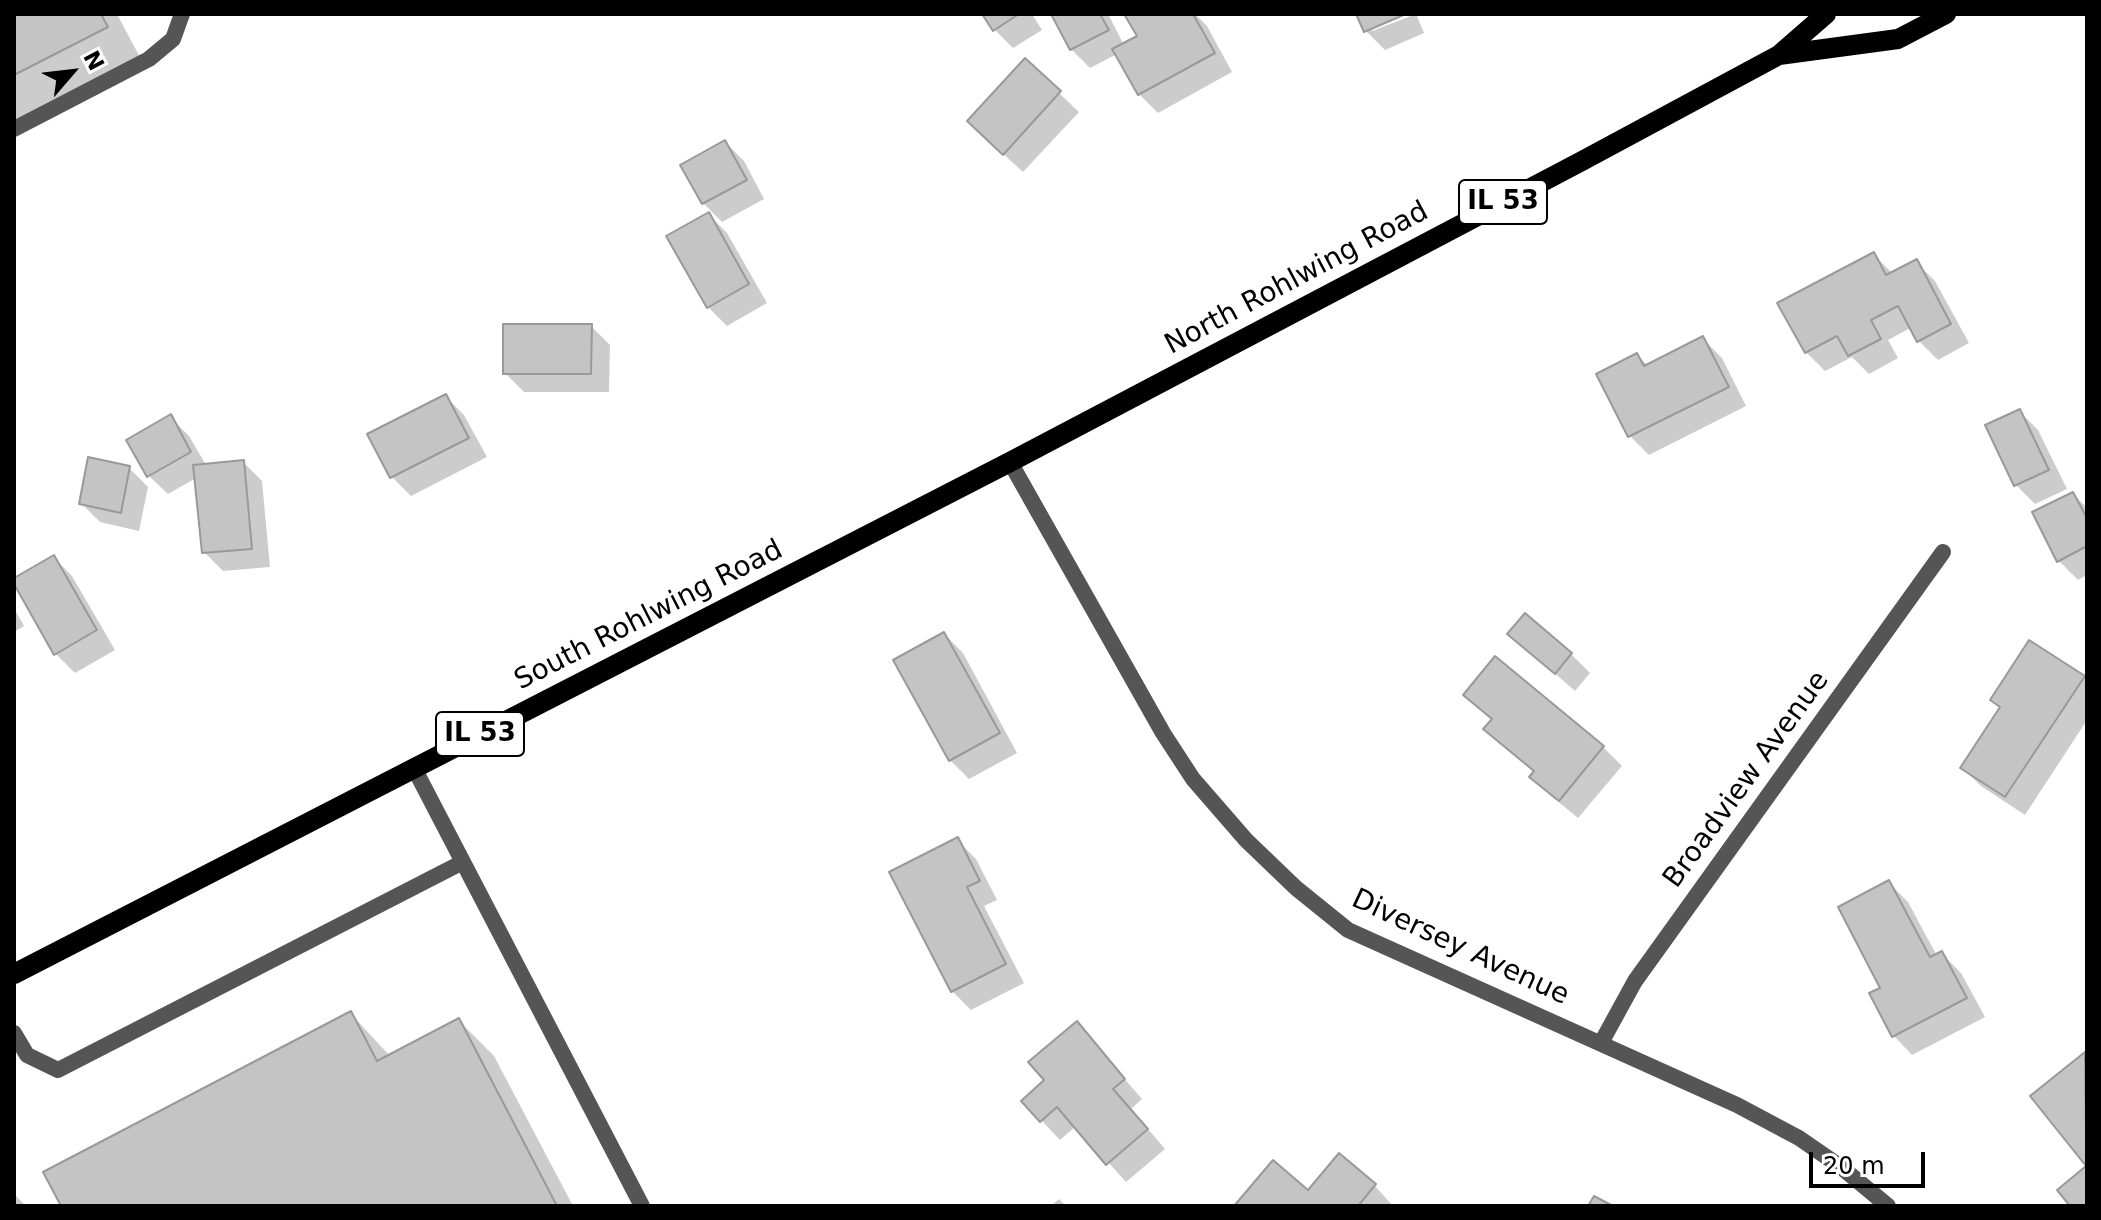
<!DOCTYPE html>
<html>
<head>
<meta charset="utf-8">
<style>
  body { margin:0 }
  #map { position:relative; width:2101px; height:1220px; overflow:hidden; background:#fff; font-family:"DejaVu Sans",sans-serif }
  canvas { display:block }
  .frame { position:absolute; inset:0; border:16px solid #000; pointer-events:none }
  .north { position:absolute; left:32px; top:32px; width:80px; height:80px; -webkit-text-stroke:6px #fff; paint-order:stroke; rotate:62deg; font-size:22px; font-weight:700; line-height:32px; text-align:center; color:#000 }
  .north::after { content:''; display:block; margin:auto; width:28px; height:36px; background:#000; clip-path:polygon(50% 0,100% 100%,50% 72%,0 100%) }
  .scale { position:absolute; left:1809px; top:1152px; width:116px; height:36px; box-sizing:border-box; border:4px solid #000; border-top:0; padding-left:10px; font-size:24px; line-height:28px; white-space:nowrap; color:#000; -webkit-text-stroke:6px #fff; paint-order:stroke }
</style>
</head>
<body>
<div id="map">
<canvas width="2101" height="1220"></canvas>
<div class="frame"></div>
<div class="north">N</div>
<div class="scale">20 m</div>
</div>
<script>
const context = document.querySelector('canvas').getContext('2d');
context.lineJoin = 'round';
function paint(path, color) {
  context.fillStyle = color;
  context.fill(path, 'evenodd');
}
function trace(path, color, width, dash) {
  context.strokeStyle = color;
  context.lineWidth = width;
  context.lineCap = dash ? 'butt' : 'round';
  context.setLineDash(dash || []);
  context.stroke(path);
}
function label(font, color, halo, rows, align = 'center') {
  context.font = font + ' "DejaVu Sans",sans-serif';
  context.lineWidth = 7;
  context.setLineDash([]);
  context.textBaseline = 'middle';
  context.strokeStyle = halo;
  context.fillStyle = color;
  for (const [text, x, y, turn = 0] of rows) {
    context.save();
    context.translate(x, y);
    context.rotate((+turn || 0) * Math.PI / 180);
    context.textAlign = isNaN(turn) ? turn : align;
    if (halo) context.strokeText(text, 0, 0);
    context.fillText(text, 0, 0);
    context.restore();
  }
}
paint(new Path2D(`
  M14 14H117L143 63 14 129Z
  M984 14H1032L1042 30 1013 48 994 29Z
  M1053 14H1108L1124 45 1139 37 1127 14H1195L1207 26 1232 72 1158 113 1139 94 1117 54 1090 68 1071 49Z
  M1359 14H1402L1372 27V31L1416 14 1424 33 1385 50 1366 31Z
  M1025 61 1079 112 1023 172 988 140Z
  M725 142 744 161 764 199 722 222 703 203Z
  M708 214 727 233 767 303 727 326 708 307Z
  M1873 254 1893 274 1916 262 1935 281 1969 343 1938 360 1919 341 1912 327 1888 340 1898 358 1869 374 1852 357 1825 371 1806 352Z
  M591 326 610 345 609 392H524L505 373Z
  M1703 339 1722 358 1746 406 1649 455 1630 436 1599 375 1637 355 1648 366Z
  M445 396 464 415 487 457 411 496 392 477 370 435Z
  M2019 411 2038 430 2067 489 2035 504 2016 485 1988 426Z
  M170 417 189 436 206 465 243 462 262 481 270 567 223 571 204 552 196 478 168 494 149 476Z
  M129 468 148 487 139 531 100 522 81 503Z
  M2073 494 2087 508V575L2078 580 2059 561Z
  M53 557 72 576 115 650 75 673 56 654Z
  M14 608 24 626 14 632Z
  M944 634 963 653 1017 753 969 779 950 760Z
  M1510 634 1571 654 1590 673 1575 691Z
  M2084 678 2087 681V720L2025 815 1981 786 1962 768 2001 709 1992 700Z
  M1466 695 1603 747 1622 766 1578 818 1550 795 1532 776 1535 773 1486 729 1493 720Z
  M957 840 976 859 997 900 984 906 1024 983 971 1010 952 991Z
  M1889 883 1908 902 1937 956 1942 954 1961 973 1985 1017 1912 1055 1894 1036 1882 989Z
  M351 1014 390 1056 458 1020 494 1056 573 1206H63Z
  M1077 1024 1142 1099 1131 1109 1165 1149 1126 1182 1076 1126 1060 1140 1023 1101 1047 1081Z
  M2085 1055 2087 1056V1165L2033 1096Z
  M1340 1156 1375 1186 1393 1206H1237L1308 1193Z
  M14 1194 26 1206H14Z
  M1059 1199 1066 1206H1051Z`), '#0003');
const building = new Path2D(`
  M14 14H101L108 27 14 75Z
  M982 14H1019L993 31Z
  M1051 14H1100L1109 30 1070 50Z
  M1124 14H1193L1215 53 1138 95 1112 49 1137 36Z
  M1356 14H1406L1364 32Z
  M1025 58 1061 91 1003 155 967 121Z
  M725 140 747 180 702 204 680 165Z
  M709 212 749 284 707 308 666 236Z
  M1874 252 1886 275 1917 259 1951 324 1917 342 1898 306 1871 320 1881 339 1848 356 1837 336 1805 353 1777 303Z
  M503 324H592L591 374H503Z
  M1703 336 1729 387 1628 437 1596 374 1637 353 1644 366Z
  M446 394 469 438 390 478 367 434Z
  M2020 409 2049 470 2014 486 1985 425Z
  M171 414 191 452 147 477 126 440Z
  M88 457 130 466 121 513 79 504Z
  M244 460 252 549 202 553 193 465Z
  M2073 492 2087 518V546L2057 562 2032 512Z
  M54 555 97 630 54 655 14 584V578Z
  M1525 613 1572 653 1555 674 1507 634Z
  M944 632 1000 733 949 761 893 660Z
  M2029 640 2085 676 2005 797 1960 768 2000 707 1990 700Z
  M1495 656 1604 746 1559 801 1529 777 1534 771 1483 729 1492 719 1463 695Z
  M958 837 980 881 967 887 1006 964 951 992 889 872Z
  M1889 880 1930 957 1942 951 1967 998 1892 1037 1869 993 1880 988 1838 907Z
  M351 1011 377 1061 459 1018 557 1206H61L43 1172Z
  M1077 1021 1125 1079 1113 1089 1148 1129 1106 1165 1057 1107 1040 1122 1021 1101 1044 1080 1028 1062Z
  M2085 1052 2087 1206H2070L2057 1190 2086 1166 2030 1096Z
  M1339 1153 1376 1184 1358 1206H1234L1273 1160 1308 1190Z
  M1594 1196 1613 1206H1588Z`);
paint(building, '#c4c4c4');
trace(building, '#999', 2);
trace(new Path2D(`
  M14 129 149 59 173 39 182 14
  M414 768 642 1206
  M14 1033 27 1055 58 1070 463 862`), '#555', 16);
trace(new Path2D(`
  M1010 462 1163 733 1193 779 1246 840 1296 888 1348 930 1737 1105 1799 1138 1841 1167 1888 1206
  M1601 1043 1635 981 1943 552`), '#555', 16);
trace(new Path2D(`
  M1779 55 1898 39 1946 14
  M14 974 1010 462 1582 161 1779 55 1826 14`), '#000', 20);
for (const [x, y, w] of [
  [1503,202,88],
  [480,734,88]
]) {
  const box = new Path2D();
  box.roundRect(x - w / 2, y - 22, w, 44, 6);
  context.fillStyle = '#fff';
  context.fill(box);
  trace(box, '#000', 2);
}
label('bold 26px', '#000', null, [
  ["IL 53",1503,202],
  ["IL 53",480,734]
]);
label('28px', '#000', '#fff', [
  ["North Rohlwing Road",1297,279,-28],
  ["South Rohlwing Road",649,616,-27],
  ["Broadview Avenue",1747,780,-54],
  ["Diversey Avenue",1460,948,25]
]);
</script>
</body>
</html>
